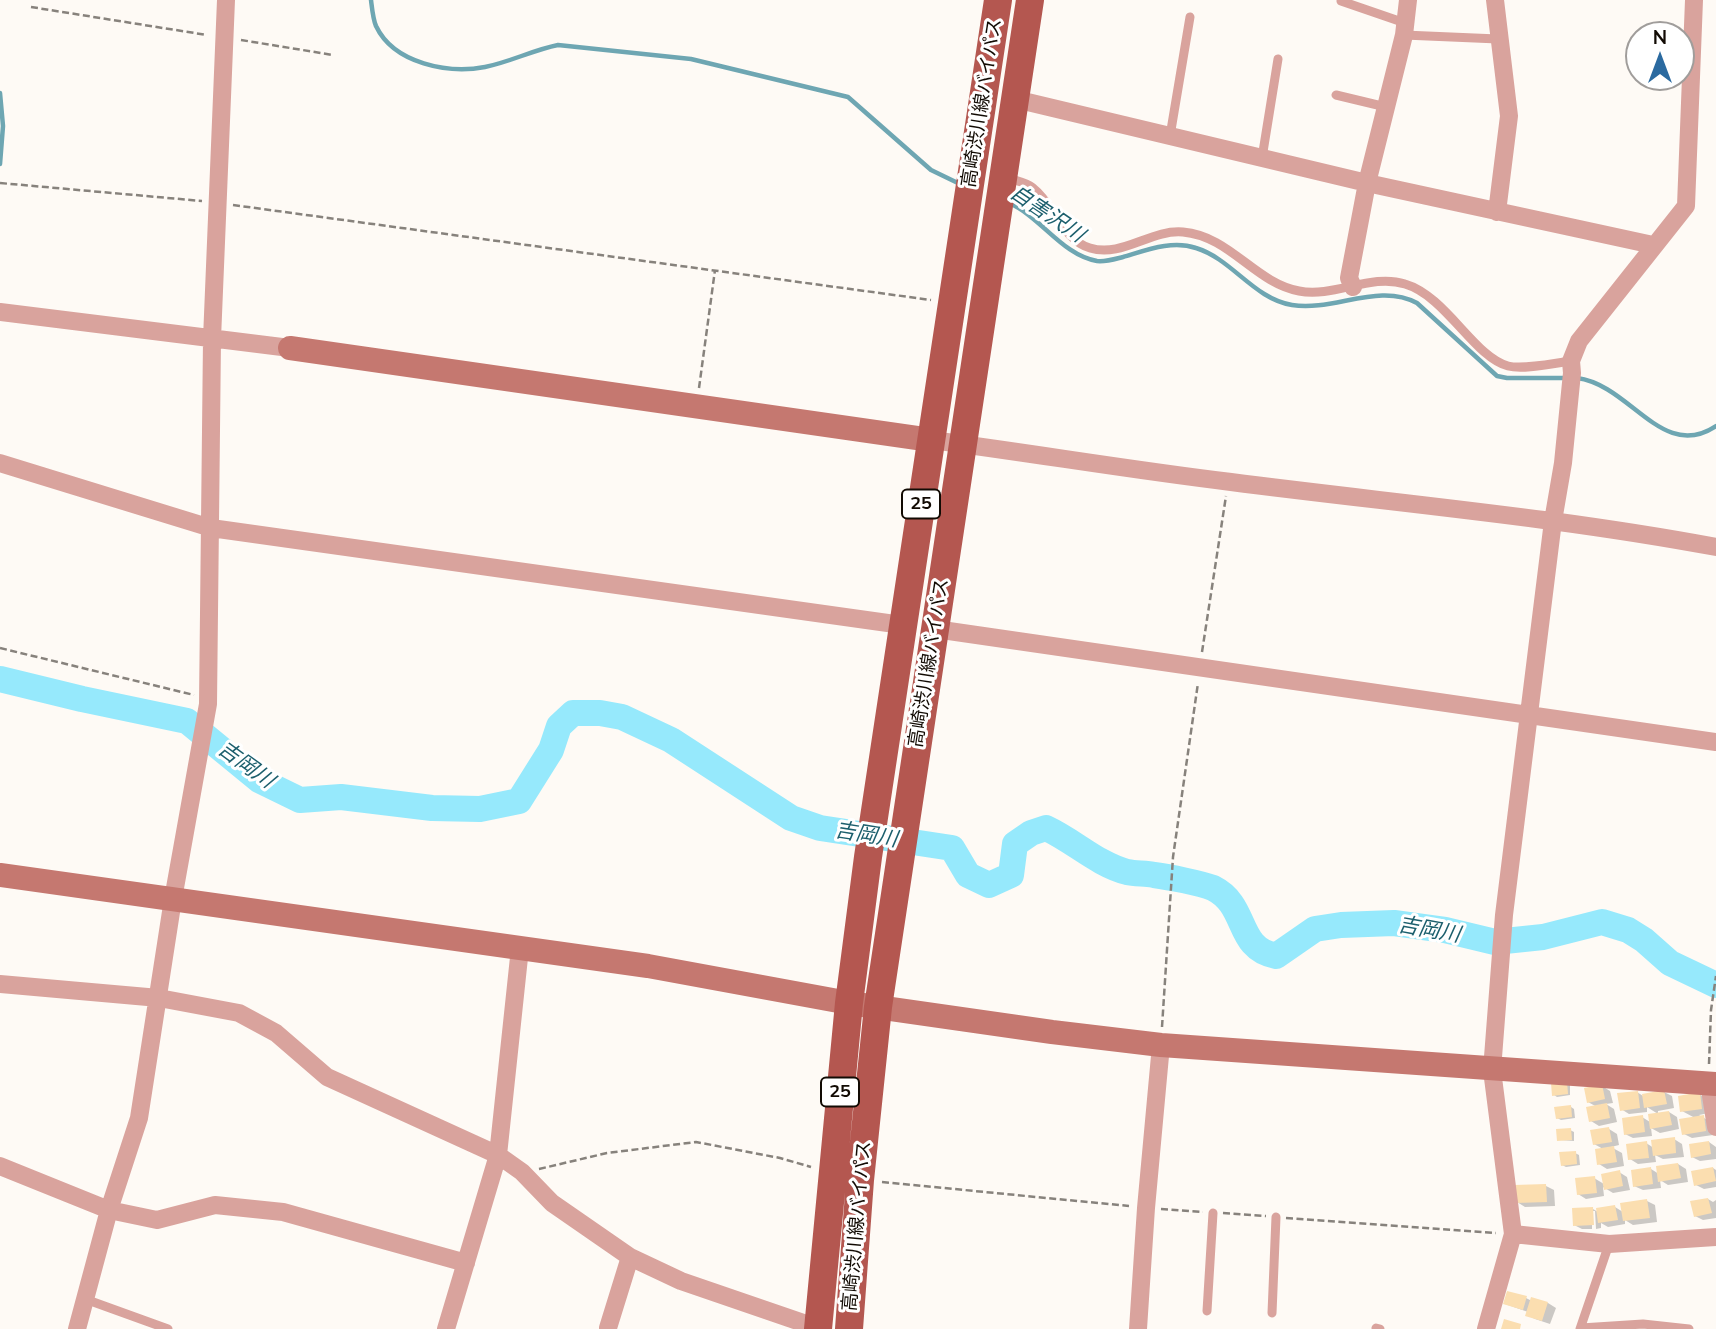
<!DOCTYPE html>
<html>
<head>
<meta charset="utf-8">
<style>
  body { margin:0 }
  #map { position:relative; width:1716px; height:1329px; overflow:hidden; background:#fefaf5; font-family:Mulish,sans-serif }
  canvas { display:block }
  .north { position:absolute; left:1625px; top:21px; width:70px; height:70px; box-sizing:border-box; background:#fff; border:2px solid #a09d9b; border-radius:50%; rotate:0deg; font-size:19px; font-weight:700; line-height:28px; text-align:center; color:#120b04 }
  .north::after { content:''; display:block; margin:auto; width:24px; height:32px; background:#2b6aa0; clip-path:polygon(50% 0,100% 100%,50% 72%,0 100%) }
</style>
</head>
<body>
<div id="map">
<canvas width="1716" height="1329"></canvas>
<div class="north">N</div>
</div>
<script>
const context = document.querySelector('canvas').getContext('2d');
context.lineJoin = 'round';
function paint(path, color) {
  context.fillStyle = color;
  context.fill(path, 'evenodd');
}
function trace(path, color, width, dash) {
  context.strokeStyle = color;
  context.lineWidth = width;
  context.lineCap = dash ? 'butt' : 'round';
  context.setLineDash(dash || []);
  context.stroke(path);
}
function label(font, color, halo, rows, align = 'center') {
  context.font = font + ' Mulish,"Noto Sans JP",sans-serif';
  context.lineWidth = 6;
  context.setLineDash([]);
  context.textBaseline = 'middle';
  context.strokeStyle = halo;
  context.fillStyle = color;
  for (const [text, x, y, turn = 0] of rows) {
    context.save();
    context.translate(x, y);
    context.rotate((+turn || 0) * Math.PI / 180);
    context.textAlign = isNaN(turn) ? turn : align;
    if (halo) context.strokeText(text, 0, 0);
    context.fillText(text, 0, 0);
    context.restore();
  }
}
paint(new Path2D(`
  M1553 1085H1570V1095L1557 1097 1554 1095Z
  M1602 1086 1610 1091 1613 1103 1606 1104 1614 1109 1617 1122 1599 1126 1591 1121 1597 1107 1588 1102Z
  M1637 1092 1643 1096 1664 1092 1672 1096 1674 1108 1658 1111V1114L1669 1112 1677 1117 1679 1129 1660 1133 1651 1128 1652 1136 1633 1138 1625 1134 1642 1117 1650 1122 1658 1114 1647 1107V1112L1629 1114 1621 1109Z
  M1699 1094 1707 1099 1709 1113 1699 1115 1711 1122 1713 1135 1692 1138 1684 1134 1695 1118 1682 1111Z
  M1571 1107 1574 1109 1575 1118 1561 1120 1557 1118Z
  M1609 1129 1617 1134 1619 1145 1611 1147 1622 1153 1624 1166 1607 1169 1599 1164 1605 1150 1594 1144Z
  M1570 1130 1574 1132V1141L1559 1140Z
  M1674 1139 1682 1144 1684 1157 1663 1159 1655 1155 1656 1162 1638 1164 1630 1159 1646 1143 1654 1148Z
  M1709 1142 1716 1147V1159L1700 1161 1692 1157Z
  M1575 1153 1579 1155 1580 1165 1566 1167 1562 1165Z
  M1678 1164 1686 1169 1688 1182 1668 1185 1660 1180 1661 1188 1643 1190 1634 1186 1651 1169 1659 1174Z
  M1713 1168 1716 1170V1187L1704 1189 1696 1185Z
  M1619 1172 1627 1177 1630 1190 1613 1193 1603 1187 1604 1196 1586 1199 1578 1194 1594 1178 1604 1184Z
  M1546 1186 1554 1190 1555 1206 1525 1207 1517 1202Z
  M1708 1199 1713 1202 1716 1200V1218L1703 1220 1695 1216Z
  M1647 1201 1655 1205 1657 1222 1633 1225 1625 1220V1224L1608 1227 1601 1223V1228L1596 1229 1595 1211H1592V1229H1582L1574 1225 1593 1209 1598 1212 1615 1207 1623 1212Z
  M1526 1298 1532 1301 1548 1303 1556 1308 1550 1324 1535 1319 1527 1315 1528 1312 1505 1304Z`), '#0003');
trace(new Path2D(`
  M371 0C372 8 373 19 376 26 394 64 449 74 485 67 510 62 533 50 558 45L691 59 848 97 931 170 962 185
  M0 93 3 126 0 164
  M1009 203C1041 217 1062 255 1097 261 1106 262 1115 259 1123 257 1147 250 1172 240 1196 248 1232 259 1254 299 1292 305 1333 312 1379 282 1417 303L1497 376 1507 378H1568
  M1577 378C1631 385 1662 462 1716 426`), '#6ea6b2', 4.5);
trace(new Path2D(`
  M0 679 82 699 187 721 259 780 300 800 341 797 432 808 480 809 519 801 551 750 559 726 573 713H600L622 717 671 740 791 818 820 828 952 848 968 875 989 885 1011 875 1015 844 1031 833 1046 828C1074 841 1097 864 1127 872 1136 874 1146 873 1154 875 1169 877 1200 883 1213 888 1249 906 1235 948 1276 956L1315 929 1341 925 1394 923 1445 930 1495 942 1543 937 1602 922 1628 930 1644 940 1670 963 1716 985`), '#96e9fc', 26);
paint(new Path2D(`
  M1567 1082 1568 1094 1552 1096 1551 1083Z
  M1602 1084 1605 1099 1587 1103 1584 1088Z
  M1664 1090 1667 1104 1644 1108 1642 1094Z
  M1638 1091 1640 1108 1620 1111 1617 1093Z
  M1700 1092 1702 1109 1680 1112 1678 1096Z
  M1607 1103 1610 1118 1589 1122 1586 1107Z
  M1571 1105 1572 1117 1556 1119 1554 1107Z
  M1669 1111 1672 1125 1650 1129 1648 1114Z
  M1643 1115 1645 1132 1624 1135 1622 1118Z
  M1704 1115 1706 1131 1682 1135 1679 1119Z
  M1609 1127 1612 1142 1593 1145 1590 1130Z
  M1571 1128 1572 1140 1557 1141 1556 1129Z
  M1675 1137 1676 1153 1653 1156 1651 1140Z
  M1647 1141 1649 1158 1628 1160 1626 1144Z
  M1709 1141 1711 1154 1691 1158 1689 1144Z
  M1614 1146 1617 1162 1597 1165 1595 1149Z
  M1576 1151 1577 1164 1561 1166 1559 1152Z
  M1678 1163 1681 1178 1658 1182 1656 1166Z
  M1651 1167 1653 1184 1633 1187 1631 1170Z
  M1713 1167 1716 1181 1694 1186 1691 1171Z
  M1620 1170 1623 1186 1604 1190 1601 1174Z
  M1595 1176 1597 1193 1577 1195 1575 1178Z
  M1546 1184 1547 1202 1515 1203 1514 1185Z
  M1708 1198 1712 1213 1694 1217 1690 1201Z
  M1647 1199 1650 1218 1623 1221 1620 1203Z
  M1615 1205 1618 1220 1598 1223 1596 1208Z
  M1593 1207 1594 1225 1573 1226 1572 1208Z
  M1507 1291 1527 1296 1523 1310 1503 1304Z
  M1531 1297 1548 1302 1542 1321 1525 1316Z
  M1504 1319 1521 1324 1520 1329H1501Z`), '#fbdeb0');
trace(new Path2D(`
  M31 7 207 35
  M241 40 333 55
  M0 183 202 201
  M233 205 931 300
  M699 388 715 270
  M0 648 194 695
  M1202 652 1226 496
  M1162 1027 1173 857 1198 683
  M1709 1064 1711 1010 1716 976
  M539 1169 607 1153 696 1142 780 1158 811 1167
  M882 1182 1129 1206
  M1161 1209 1203 1212
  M1223 1213 1266 1216
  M1286 1218 1496 1233`), '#87827c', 2.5, [7, 3.5]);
trace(new Path2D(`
  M1341 1 1405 23
  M1404 35 1498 39
  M1336 95 1386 107
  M1170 136 1190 17
  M1262 158 1278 59
  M1008 178C1016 181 1026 182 1033 188 1055 205 1062 240 1090 248 1122 258 1151 229 1183 232 1230 236 1255 283 1299 291 1334 298 1371 273 1405 284 1446 296 1474 357 1508 366 1524 370 1554 363 1571 361
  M85 1299 168 1329
  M1207 1311 1213 1213
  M1272 1313 1276 1217
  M1376 1328 1380 1329
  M1581 1328 1643 1324 1689 1329
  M1580 1329 1609 1244`), '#d9a39d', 9);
trace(new Path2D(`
  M1495 0 1509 116 1497 212
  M1015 99 1367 183 1653 245
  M1353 287 1349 278 1367 183 1404 35 1408 0
  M0 312 290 348
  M931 440C1031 453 1131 470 1231 482 1393 503 1556 517 1716 547
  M0 463 211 528 902 625
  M935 629 1716 742
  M0 984 159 998 239 1013 276 1033 327 1077 498 1155 522 1172 552 1203 630 1257 681 1281 818 1328
  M1709 1083 1716 1127
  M0 1166 109 1210 157 1220 215 1205 283 1212 466 1263
  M1513 1234 1609 1244 1716 1237
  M608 1328 630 1257
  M77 1329 109 1210 139 1118 173 899 208 704 212 339 226 0
  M446 1329 498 1155 520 948
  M1138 1329 1146 1208 1161 1045
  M1486 1329 1513 1234 1492 1070 1504 915 1553 521 1563 463 1572 373 1571 361 1579 341 1686 206 1694 0`), '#d9a39d', 18);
trace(new Path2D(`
  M290 348 931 440
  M0 875 648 966 849 1003 1052 1032 1161 1045 1716 1084`), '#c57870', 24);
trace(new Path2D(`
  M818 1329 849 1003 868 857 998 0
  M849 1329 860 1180 878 1007 1030 0`), '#b45750', 28);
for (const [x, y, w] of [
  [921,504,38],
  [840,1092,38]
]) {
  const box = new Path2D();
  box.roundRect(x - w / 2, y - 14.5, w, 29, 5);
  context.fillStyle = '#fff';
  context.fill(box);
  trace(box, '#120b04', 2);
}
label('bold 18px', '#120b04', null, [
  ["25",921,504],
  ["25",840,1092]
]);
label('19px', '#120b04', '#fff', [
  ["高崎渋川線バイパス",982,103,-81],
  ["高崎渋川線バイパス",929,663,-81],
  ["高崎渋川線バイパス",857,1226,-85]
]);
label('italic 21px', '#1c5f6d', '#fff', [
  ["自害沢川",1047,214,34],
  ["吉岡川",246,765,36],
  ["吉岡川",866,835,9],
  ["吉岡川",1429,930,10]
]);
</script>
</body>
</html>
